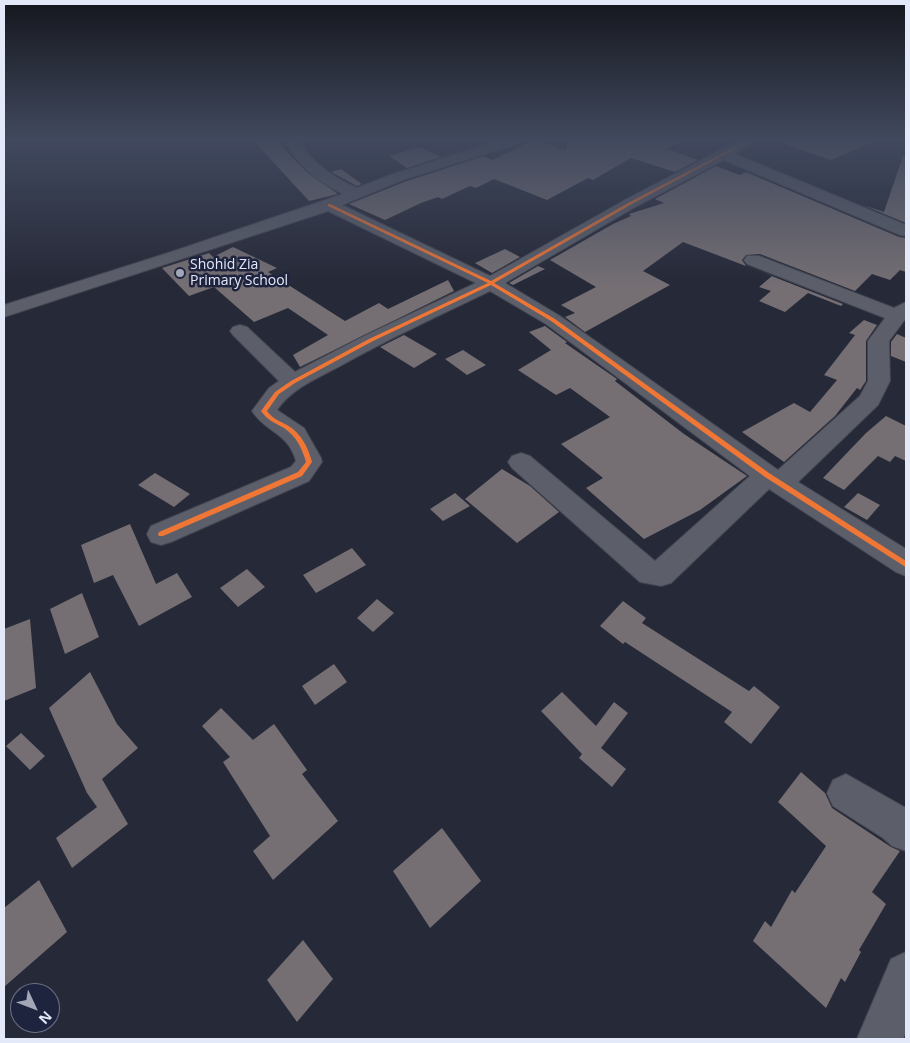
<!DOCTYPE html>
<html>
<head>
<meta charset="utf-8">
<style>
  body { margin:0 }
  #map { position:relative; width:910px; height:1043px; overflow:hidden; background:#262937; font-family:"Open Sans",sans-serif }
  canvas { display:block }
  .frame { position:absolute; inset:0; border:5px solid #e4e9fa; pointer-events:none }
  .north { position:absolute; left:10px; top:983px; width:50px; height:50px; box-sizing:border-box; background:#1f243e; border:1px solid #6e7389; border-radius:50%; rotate:133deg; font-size:14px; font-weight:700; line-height:20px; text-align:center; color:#e4e9fa }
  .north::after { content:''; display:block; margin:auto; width:18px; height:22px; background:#a2a6b6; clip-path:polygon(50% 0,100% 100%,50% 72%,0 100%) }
</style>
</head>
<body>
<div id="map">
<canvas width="910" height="1043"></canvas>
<div class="frame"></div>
<div class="north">N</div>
</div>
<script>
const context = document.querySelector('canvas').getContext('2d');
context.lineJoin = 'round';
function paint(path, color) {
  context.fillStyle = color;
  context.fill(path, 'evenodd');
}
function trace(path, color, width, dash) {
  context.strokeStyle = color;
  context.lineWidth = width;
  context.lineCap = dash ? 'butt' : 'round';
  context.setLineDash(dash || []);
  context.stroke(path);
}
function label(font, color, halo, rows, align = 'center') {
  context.font = font + ' "Open Sans",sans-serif';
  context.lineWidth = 5;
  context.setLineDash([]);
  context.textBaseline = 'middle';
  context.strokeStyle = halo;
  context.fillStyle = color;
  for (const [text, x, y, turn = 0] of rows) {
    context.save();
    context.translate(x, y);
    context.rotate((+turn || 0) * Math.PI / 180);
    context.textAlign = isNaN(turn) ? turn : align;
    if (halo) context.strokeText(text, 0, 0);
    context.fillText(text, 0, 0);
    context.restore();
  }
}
paint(new Path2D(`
  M253 140H275L308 173 338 194 309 201Z
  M535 140 566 151 568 140H681L667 149 698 160 675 172 631 158 593 180 588 178 547 200 494 179 476 188 470 186 442 199 438 197 421 203 385 220 349 204 404 182 484 156 492 160Z
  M782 140H877L831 160 781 143Z
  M419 147 441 157 407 168 389 156Z
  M903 156 906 157V223L863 205 884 212Z
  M716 166 740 175 746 172 899 237 906 238V272L900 270 890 280 872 274 855 291 760 254 746 255 742 260 746 266 843 304 841 306 808 293 785 312 759 301 771 291 759 287 772 276 683 242 643 271 670 285 585 332 565 317 575 313 561 305 596 287 550 260 613 224 631 216 629 214 664 203 655 199Z
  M341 169 362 184 357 186 331 172Z
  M233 247 277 268 268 272 345 321 379 303 388 309 448 280 454 291 300 367 293 355 328 335 288 308 254 322 214 287 189 296 162 268 209 253 213 257Z
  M505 249 520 257 492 273 475 263Z
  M538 266 545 269 513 285 509 283Z
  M864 320 877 325 866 341V381L860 390 857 388 835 416 784 462 742 432 794 403 810 412 837 380 824 375 855 335 849 333Z
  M545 326 567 342 565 343 617 379 615 381 684 434 747 476 700 510 644 539 586 488 603 478 561 444 610 417 570 388 556 395 518 370 551 350 529 332Z
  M897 334 906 338V362L891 356V342Z
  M404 335 437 354 414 368 380 347Z
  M463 350 486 365 467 375 445 359Z
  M886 416 906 426V461L895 456 890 462 878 456 844 490 823 478 866 433Z
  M502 469 530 486 559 512 517 543 465 499Z
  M155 473 190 494 174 507 138 485Z
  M455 493 470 506 443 521 430 509Z
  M858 493 880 505 867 520 844 507Z
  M130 524 156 584 177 573 192 597 139 626 113 575 94 583 81 545Z
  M352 548 366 565 316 593 303 575Z
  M247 569 265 587 238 607 220 588Z
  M82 593 99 637 65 654 50 609Z
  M377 599 394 613 373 632 357 618Z
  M623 601 646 618 642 623 749 691 754 686 780 707 751 744 724 722 732 712 625 642 623 644 600 626Z
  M30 619 36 688 4 701V629Z
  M334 664 347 682 315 705 302 686Z
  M90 672 117 724 138 748 102 779 128 824 72 868 56 838 97 807 87 793 49 708Z
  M562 692 596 726 614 702 628 713 601 748 626 769 612 787 579 758 582 754 541 711Z
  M221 708 253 740 274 724 307 770 302 774 338 821 273 880 253 851 270 836 223 762 230 757 202 726Z
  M21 733 45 756 30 770 6 746Z
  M801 772 825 793 832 808 891 847 900 851 872 892 886 904 859 950 861 952 845 982 841 978 826 1008 753 941 765 921 771 927 792 890 795 893 826 846 778 802Z
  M442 828 481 881 430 928 393 871Z
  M39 880 67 932 4 987V908Z
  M303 940 333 979 297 1022 267 980Z`), '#756f74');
const minor = new Path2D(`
  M284 140H298C313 164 331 176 357 188L393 174 501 140H521L519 143 403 180 342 205 490 276 625 200 740 140H757L735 154 906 225V236L900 235 724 160 637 206 505 283 560 316 778 470 860 396 868 381V341L885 318 747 264 744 260 747 256H759L894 308 906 302V318L889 341 890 381 878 405 798 482 906 549V576L896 572 769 489 671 583 661 586 640 582 512 468 508 462 512 456 521 453 530 456 655 561 750 476 546 324 490 291C440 315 390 338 342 365 318 378 292 388 277 410L304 428 321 458 322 462 309 481 171 542 161 545 151 542 147 534 151 526 291 467 296 461C288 432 266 433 252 411L269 388 279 381 233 335 230 331 233 327 240 325 247 327 295 372 364 336 476 283 328 211 4 317V305L171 252 343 194C316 181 299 166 284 140Z
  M846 774 906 808V851L892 846 883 838 833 806 827 793 833 780Z
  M906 952V1031L903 1039H857L891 959Z`);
trace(minor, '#434652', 2);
paint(minor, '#5c5f6a');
paint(new Path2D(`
  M748 140H752L632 204 494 283 555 319 769 473 906 561V567L904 566 765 477 551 321 491 285 373 341 295 383 279 394 267 411C272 418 279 421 287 425 301 433 308 447 312 462L302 476 163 536H159L158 534 159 532 298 472 306 462C302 448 296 436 284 428 275 423 267 420 261 411L275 392 291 381 369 339 488 283 328 206V204H330L491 281 630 202Z`), '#f07635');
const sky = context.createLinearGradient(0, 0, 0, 286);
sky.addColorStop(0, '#15171e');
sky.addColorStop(0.49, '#41495e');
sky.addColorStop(1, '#41495e00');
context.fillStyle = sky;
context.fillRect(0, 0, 910, 286);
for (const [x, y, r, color] of [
  [180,273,5,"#a2a6b6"]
]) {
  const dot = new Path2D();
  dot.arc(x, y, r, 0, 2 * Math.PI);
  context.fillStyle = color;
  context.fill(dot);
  trace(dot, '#1f243e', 2);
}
label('14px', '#e4e9fa', '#1f243e', [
  ["Shohid Zia",190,265],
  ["Primary School",190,281]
], 'left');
</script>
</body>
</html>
